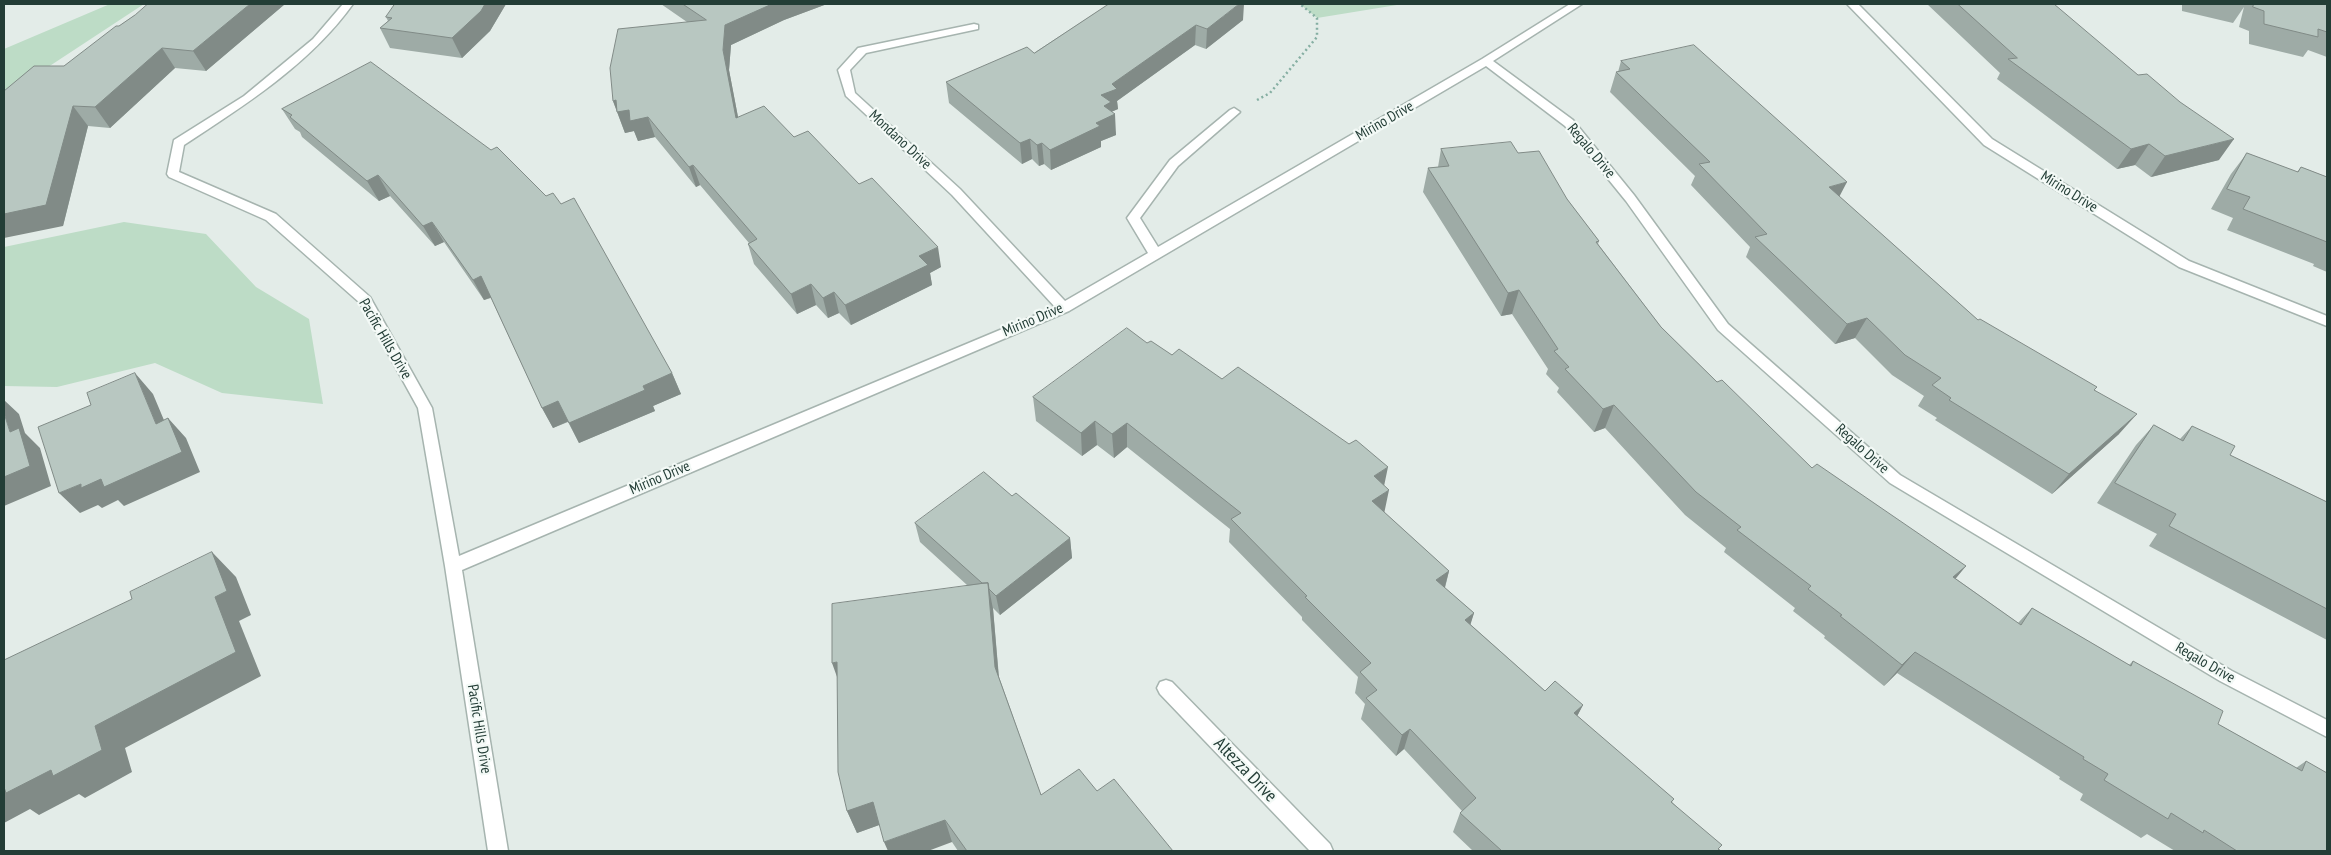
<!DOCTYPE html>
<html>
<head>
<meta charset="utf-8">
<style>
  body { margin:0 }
  #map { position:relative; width:2331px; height:855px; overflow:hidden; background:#e3ece8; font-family:"PT Sans Narrow",sans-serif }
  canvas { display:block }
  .frame { position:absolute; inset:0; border:5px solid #233d36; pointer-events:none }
</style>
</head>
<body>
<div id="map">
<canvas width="2331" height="855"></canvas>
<div class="frame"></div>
</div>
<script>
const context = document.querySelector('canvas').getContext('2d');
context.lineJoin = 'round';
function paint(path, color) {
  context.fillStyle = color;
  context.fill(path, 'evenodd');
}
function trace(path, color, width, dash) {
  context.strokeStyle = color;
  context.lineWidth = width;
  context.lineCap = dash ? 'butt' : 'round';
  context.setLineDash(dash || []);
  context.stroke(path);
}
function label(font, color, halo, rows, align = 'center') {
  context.font = font + ' "PT Sans Narrow",sans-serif';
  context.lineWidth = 4.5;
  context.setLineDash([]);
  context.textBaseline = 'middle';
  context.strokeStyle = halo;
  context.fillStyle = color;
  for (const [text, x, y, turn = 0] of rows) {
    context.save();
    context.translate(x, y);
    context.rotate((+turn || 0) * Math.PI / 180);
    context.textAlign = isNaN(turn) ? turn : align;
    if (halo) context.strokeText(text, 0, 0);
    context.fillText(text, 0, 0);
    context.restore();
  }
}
paint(new Path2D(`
  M110 4H144L4 96V49Z
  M1300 4H1403L1317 18Z
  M124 222 206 234 256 287 309 319 323 404 222 393 155 363 57 387 4 386V247Z`), '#bddcc6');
const minor = new Path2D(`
  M343 4H353C310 64 245 105 184 145L179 172 276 214 370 297 432 408 459 556 1055 307 952 195 846 96 838 70 858 48 974 24 978 25V29L866 53 850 70 855 93 960 189 1065 301 1148 253 1127 218 1170 160 1230 110 1234 108 1240 112 1178 166 1140 218 1158 247 1482 59 1570 4H1582L1493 61 1573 120 1634 195 1728 324 1900 475 2232 671 2327 720V737L2220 681 1890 483 1718 330 1626 201 1565 126 1486 66 1069 311 462 570 508 851H488L445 566 418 408 360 303 266 220 169 177 167 174 174 140 244 96 313 39Z
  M1847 4H1858L1992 139 2189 261 2327 316V326L2179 267 1984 145Z
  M1166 680 1172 682 1330 844 1333 851H1310L1160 694 1157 688 1160 682Z`);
trace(minor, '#a6b4af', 3);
trace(new Path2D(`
  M1257 100 1270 93 1317 37V18L1300 4`), '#85aea2', 2.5, [2, 3]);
paint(minor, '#fff');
paint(new Path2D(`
  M285 4 206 71 175 68 110 128 88 126 63 226 64 66 119 26 135 15Z
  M395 4H506L490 31 462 58 390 48 380 28 388 21 386 17Z
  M661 4H827L784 20 731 45 729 70 738 117 794 137 859 184 941 267 930 273 932 285 851 325 839 313 828 318 816 305 797 314 754 264 748 244 749 243 700 185 696 187 655 137 638 141 634 131 625 133 613 101 687 22Z
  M1109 4 1243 20 1206 49 1195 45 1117 101 1118 109 1111 112 1116 135 1101 141V147L1051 170 1044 164 1039 166 1032 159 1022 164 949 103 946 82 1034 53Z
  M1927 4H2054L2219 160 2151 177 2135 165 2117 169 1997 79 2000 73Z
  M2182 4H2327V57L2308 50 2303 57 2249 44V31L2239 27 2244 7 2233 23 2182 11Z
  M1621 61 1840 197 1978 320 2095 390 2119 434 2052 494 1935 420 1937 418 1918 406 1924 396 1892 375 1855 338 1835 344 1746 257 1750 247 1691 185 1695 176 1610 92 1616 72H1618Z
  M371 62 672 373 681 394 653 406 655 411 579 443 568 422 553 428 542 408 491 298 484 300 444 242 435 246 390 196 379 201 302 137 300 132 295 129 282 109Z
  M1441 149 1518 153 1567 199 1599 241 1598 244 1661 327 1717 382 1812 468 1966 566 1955 578 2018 623 2032 608 2129 665 2133 661 2218 724 2296 768 2306 761 2327 851H2180L2177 850 2175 851 2147 834 2141 838 2080 800 2083 794 2059 779 2060 777 1897 673 1884 686 1824 638 1825 636 1793 611 1795 608 1724 552 1726 548 1685 515 1605 428 1594 432 1557 392 1559 388 1546 374 1548 369 1512 314 1501 316 1423 192 1428 168 1438 167Z
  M2247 153 2297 172 2301 167 2327 177V272L2313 266 2314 264 2227 230 2233 218 2211 209 2231 174Z
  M1147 343 1222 379 1384 486V512L1449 571 1445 588 1474 613 1470 624 1545 691 1583 705 1577 716 1674 799 1672 802 1721 851H1473L1453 832 1460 813 1462 811 1404 749 1396 756 1361 719 1365 704 1355 693 1358 677 1302 620V617L1229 542 1230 529 1127 447 1114 458 1097 445 1082 456 1036 421 1033 397Z
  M2154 425 2180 439 2192 426 2230 455 2327 502V640L2149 546 2157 534 2097 503 2136 445Z
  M1012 496 1070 538 1072 558 1000 615 993 608 999 677 1041 795 1097 791 1173 851H958L952 842 879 825 857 833 847 811 967 585 920 542 915 523Z`), '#9eaba6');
paint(new Path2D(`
  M250 4H285L206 71 193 51Z
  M485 4H506L490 31 462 58 452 38Z
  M772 4H827L784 20 731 45 729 70 742 138 736 118 723 50 725 25Z
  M1239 4H1244L1243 20 1206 49 1207 29Z
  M1196 25 1195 45 1117 101 1118 109 1111 112 1115 114 1116 135 1101 141V147L1051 170 1050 150 1096 123 1101 95 1112 84Z
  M162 48 175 68 110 128 95 107Z
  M616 100 629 110 648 117 655 137 638 141 634 131 625 133 613 101Z
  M73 106 88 126 63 226 4 238V214Z
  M1030 139 1032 159 1022 164 1020 143Z
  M2234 139 2219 160 2151 177 2165 156Z
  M1042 143 1044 164 1039 166 1037 145Z
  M2149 144 2135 165 2117 169 2131 149Z
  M693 165 700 185 696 187 689 167Z
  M378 175 390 196 379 201 367 181Z
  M1847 182 1836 203 1829 187Z
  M432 222 444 242 435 246 423 226Z
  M938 247 941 267 930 273 932 285 851 325 845 305 919 256Z
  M481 276 492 297 484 300 473 280Z
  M811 284 816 305 797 314 791 294Z
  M1519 290 1512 314 1501 316 1508 293Z
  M834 292 839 313 828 318 823 298Z
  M1867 318 1855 338 1835 344 1847 324Z
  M135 373 153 394 174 444 156 424Z
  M672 373 681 394 653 406 655 411 579 443 569 423 643 386Z
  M4 400 19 414 25 433 40 448 51 486 4 506V477L10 432 4 413Z
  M558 401 569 421 553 428 542 408Z
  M1614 405 1605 428 1594 432 1603 409Z
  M2137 414 2119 434 2052 494 2069 474Z
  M168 418 186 438 200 472 124 506 118 500 102 508 98 505 80 513 59 493 81 484Z
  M1095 421 1097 445 1082 456 1081 433Z
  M1127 423V447L1114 458 1112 434Z
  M1388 467 1383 491 1374 476Z
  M1389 490 1384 514 1372 501Z
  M1070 538 1072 558 1000 615 996 596Z
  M212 552 236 577 251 615 239 621 261 676 125 748 132 772 85 798 79 794 39 815 30 809 4 823V785L95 726Z
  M1966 566 1948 588 1953 577Z
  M1449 571 1443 594 1436 580Z
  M988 583 993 609 1000 692 995 667Z
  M1474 613 1467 636 1465 620Z
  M1915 652 1897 673 1884 686 1902 665Z
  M837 662 841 688 832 663Z
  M1583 705 1572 726 1574 713Z
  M1410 729 1404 749 1396 756 1402 735Z
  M873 802 882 824 857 833 847 811Z
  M945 820 952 842 928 851H888L884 842Z`), '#818b87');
const building = new Path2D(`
  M148 4H250L193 51 162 48 95 107 73 106 46 205 4 214V91L34 66H64L116 26H119L135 15Z
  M395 4H485L481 11 452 38 380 28 392 18 386 17Z
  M683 4H772L725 25 723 50 736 118 764 106 794 137 808 131 859 184 872 178 938 247 919 256 928 265 845 305 834 292 823 298 811 284 791 294 748 244 757 239 693 165 689 167 648 117 630 121 629 110 617 112 616 100 613 101 610 68 618 29 706 20Z
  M1109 4H1239L1207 29 1196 25 1112 84 1117 89 1101 95 1111 102 1104 106 1115 114 1096 123 1100 126 1050 150 1042 143 1037 145 1030 139 1020 143 946 82 1027 47 1034 53Z
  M1958 4H2054L2138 75 2147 74 2180 102 2234 139 2165 156 2149 144 2131 149 2008 59 2017 58Z
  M2254 4H2327V32L2318 29V37L2264 24V11L2253 7Z
  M1694 45 1847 182 1829 187 1978 320 1980 319 2097 387 2094 390 2137 414 2069 474 1949 400 1951 398 1932 385 1941 378 1905 355 1867 318 1847 324 1755 237 1767 234 1699 164 1710 162 1616 72 1630 69 1621 61Z
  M371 62 491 150 497 147 546 196 553 193 561 204 574 198 672 373 643 386 645 390 569 423 558 401 542 408 481 276 473 280 432 222 423 226 378 175 367 181 290 117 292 115 282 109Z
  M1511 142 1518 153 1539 151 1567 199 1599 241 1596 242 1661 327 1717 382 1722 380 1812 468 1817 464 1966 566 1953 577 2021 625 2032 608 2131 666 2133 661 2223 711 2218 724 2302 771 2306 761 2327 773V851H2237L2204 830 2203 833 2171 813 2168 819 2104 780 2108 774 2083 759 2084 757 1915 652 1902 665 1840 616 1842 615 1808 589 1811 586 1737 530 1741 527 1696 492 1614 405 1603 409 1565 369 1569 367 1554 351 1558 349 1519 290 1508 293 1428 168 1449 166 1441 149Z
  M2247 153 2298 172 2301 167 2327 177V242L2243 209 2250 197 2227 189Z
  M1127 328 1147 343 1151 341 1172 355 1179 349 1222 379 1238 367 1349 444 1356 440 1388 467 1374 476 1389 490 1372 501 1449 571 1436 580 1474 613 1465 620 1545 691 1555 681 1583 705 1574 713 1674 799 1671 802 1722 845 1718 849 1721 851H1502L1460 813 1476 798 1410 729 1402 735 1366 698 1377 690 1360 672 1371 663 1305 597 1307 596 1231 519 1241 513 1127 423 1112 434 1095 421 1081 433 1033 397Z
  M135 373 156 424 168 418 182 452 104 487 101 479 81 488V484L59 493 38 427 91 405 87 393Z
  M4 413 10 432 19 428 30 466 4 477Z
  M2154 425 2183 441 2192 426 2235 446 2230 455 2327 502V609L2169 526 2176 514 2115 483Z
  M984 472 1012 496 1016 493 1070 538 996 596 989 589 988 583H982L915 523Z
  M212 552 227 591 215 597 236 652 95 726 102 750 53 776 51 770 6 793 4 787V660L132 599 130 592Z
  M988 583 995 667 1041 795 1079 769 1097 791 1114 779 1173 851H967L945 820 884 842 873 802 847 811 838 772 837 662 832 663V604Z`);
paint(building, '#b8c7c1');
trace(building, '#818b87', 1);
label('15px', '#233d36', '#f3f9f6', [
  ["Mirino Drive",1385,121,-30],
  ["Mondano Drive",900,140,43],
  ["Regalo Drive",1591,151,50],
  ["Mirino Drive",2069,192,32],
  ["Mirino Drive",1033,320,-23],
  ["Pacific Hills Drive",385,339,60],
  ["Regalo Drive",1862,449,42],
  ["Mirino Drive",660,478,-23],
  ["Regalo Drive",2205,663,30],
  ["Pacific Hills Drive",479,729,81]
]);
label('18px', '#233d36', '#f3f9f6', [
  ["Altezza Drive",1245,770,46]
]);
</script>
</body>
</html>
